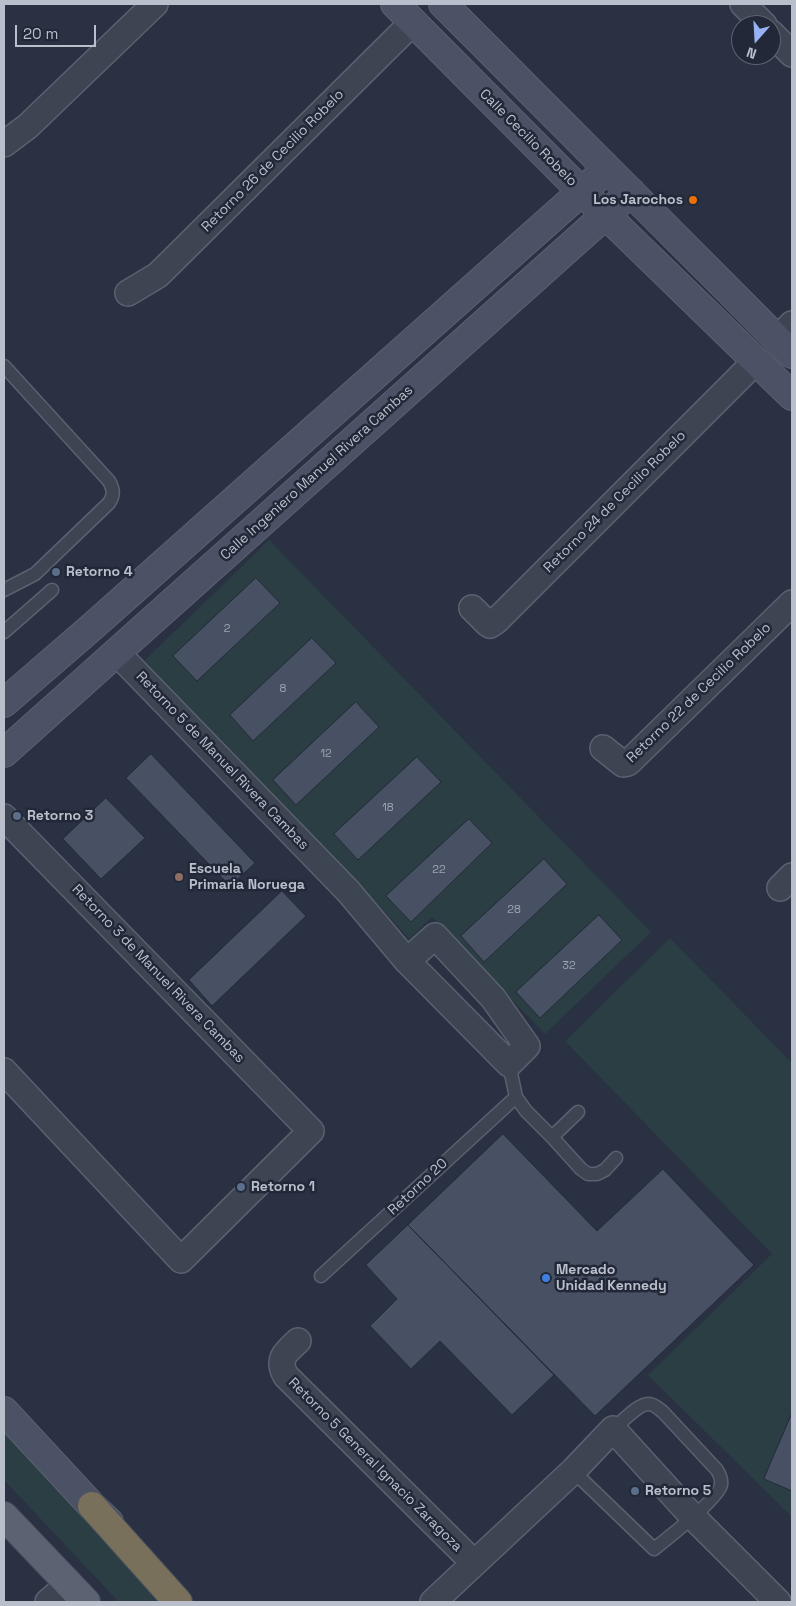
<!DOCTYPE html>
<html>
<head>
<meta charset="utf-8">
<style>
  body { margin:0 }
  #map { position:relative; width:796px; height:1606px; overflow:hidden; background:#293143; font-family:"Space Grotesk",sans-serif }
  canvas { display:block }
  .frame { position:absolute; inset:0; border:5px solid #babfcc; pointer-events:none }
  .north { position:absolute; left:731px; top:15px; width:50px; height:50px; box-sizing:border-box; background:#222838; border:1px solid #5f6473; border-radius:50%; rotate:199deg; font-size:14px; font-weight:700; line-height:20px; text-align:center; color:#babfcc }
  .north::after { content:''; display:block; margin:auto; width:18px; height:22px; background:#97b1f4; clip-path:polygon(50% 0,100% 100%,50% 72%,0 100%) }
  .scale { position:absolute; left:15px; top:25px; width:81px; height:22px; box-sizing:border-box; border:2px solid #babfcc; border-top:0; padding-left:6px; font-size:15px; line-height:18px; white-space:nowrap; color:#babfcc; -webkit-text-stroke:4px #222838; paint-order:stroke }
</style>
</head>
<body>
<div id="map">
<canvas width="796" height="1606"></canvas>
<div class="frame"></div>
<div class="north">N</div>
<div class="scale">20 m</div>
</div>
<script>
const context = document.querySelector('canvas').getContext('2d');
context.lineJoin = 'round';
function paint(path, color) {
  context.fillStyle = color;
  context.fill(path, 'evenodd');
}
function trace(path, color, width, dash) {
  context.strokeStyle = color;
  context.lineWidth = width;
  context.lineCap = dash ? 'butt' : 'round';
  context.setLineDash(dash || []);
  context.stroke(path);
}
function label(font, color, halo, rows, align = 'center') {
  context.font = font + ' "Space Grotesk",sans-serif';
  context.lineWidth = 5;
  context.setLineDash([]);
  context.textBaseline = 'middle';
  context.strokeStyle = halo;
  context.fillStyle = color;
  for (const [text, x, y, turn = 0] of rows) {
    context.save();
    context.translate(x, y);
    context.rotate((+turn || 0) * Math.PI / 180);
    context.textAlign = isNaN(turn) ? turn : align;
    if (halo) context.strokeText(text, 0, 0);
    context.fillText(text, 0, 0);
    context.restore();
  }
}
paint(new Path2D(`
  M269 540 651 932 545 1034 432 917 409 939 357 881 250 775 141 664Z
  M670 938 792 1063V1517L648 1375 772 1254 565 1041Z
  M4 1420 175 1602H119L4 1480Z`), '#2b3e44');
const building = new Path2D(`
  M256 578 280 603 197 681 173 656Z
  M312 638 336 663 253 741 230 715Z
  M356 702 379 727 296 805 273 780Z
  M151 754 255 863 230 886 126 778Z
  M417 757 441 782 358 860 334 834Z
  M106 798 145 838 101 879 63 839Z
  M469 819 492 843 411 922 386 896Z
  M544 859 567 884 484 962 461 936Z
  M282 891 306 916 212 1006 189 980Z
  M599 915 622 940 540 1018 516 992Z
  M503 1134 597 1231 663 1169 754 1265 595 1416 408 1225Z
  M408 1225 554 1375 512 1415 440 1341 411 1369 370 1326 397 1299 366 1265Z
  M792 1413V1491L764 1479Z`);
paint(building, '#485164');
trace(building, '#242a3a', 1);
const lane = new Path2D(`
  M4 366 109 481C114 490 114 495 109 503L35 574 4 590
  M4 632 52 590
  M509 1064 516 1097 526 1111 552 1137 581 1169 588 1174H597L605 1170 616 1158
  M552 1137 578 1112
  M321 1276 516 1097
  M573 1471 654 1549C668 1538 718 1499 721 1485 722 1479 720 1475 717 1470L663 1412C659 1409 654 1404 649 1404 639 1403 621 1423 613 1429`);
const street = new Path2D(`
  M743 4 764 25
  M771 33 792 54
  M4 144 28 126 155 4
  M128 293 158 275 413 22
  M777 339 792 324
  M472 608 487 623 490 625 496 621 756 361
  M116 652 348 891 407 961 509 1064 527 1046 493 998 435 936 407 961
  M603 748 623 764 628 763 792 603
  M4 817 311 1131 181 1260 4 1071
  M780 888 792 876
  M298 1341C286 1352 276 1359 286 1376L474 1563
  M48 1602 69 1584
  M433 1602 573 1471 613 1429 693 1517 778 1602`);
const secondary = new Path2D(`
  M395 4 582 192 792 396
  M443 4 792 354
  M4 703 93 626 607 169
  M4 753 631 192
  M4 1411 92 1506 109 1522`);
const primary = new Path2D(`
  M4 1516 86 1602`);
const highway = new Path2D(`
  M92 1506 178 1602`);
trace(lane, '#5b6170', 15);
trace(street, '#5b6170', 28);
trace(secondary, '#5b6170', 30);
trace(primary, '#474c5c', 30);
trace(highway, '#484e5d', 30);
trace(lane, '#3d4452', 12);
trace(street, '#3d4452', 25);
trace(secondary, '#4b5265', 28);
trace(primary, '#5b6272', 28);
trace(highway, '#78705a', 28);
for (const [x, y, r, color] of [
  [693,200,5,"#e8710a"],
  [56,572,5,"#5c6f8a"],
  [17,816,5,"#5c6f8a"],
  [179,877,5,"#8d6e63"],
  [241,1187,5,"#5c6f8a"],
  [546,1278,5,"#3f7fe0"],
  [635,1491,5,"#5c6f8a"]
]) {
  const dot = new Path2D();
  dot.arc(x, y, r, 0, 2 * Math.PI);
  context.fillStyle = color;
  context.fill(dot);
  trace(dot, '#222838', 2);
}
label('11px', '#9ea4b2', null, [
  ["2",227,629],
  ["8",283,689],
  ["12",326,754],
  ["18",388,808],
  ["22",439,870],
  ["28",514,910],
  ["32",569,966]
]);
label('14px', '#babfcc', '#222838', [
  ["Calle Cecilio Robelo",528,138,45],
  ["Retorno 26 de Cecilio Robelo",273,161,-45],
  ["Calle Ingeniero Manuel Rivera Cambas",317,473,-42],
  ["Retorno 24 de Cecilio Robelo",615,502,-45],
  ["Retorno 22 de Cecilio Robelo",699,693,-44],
  ["Retorno 5 de Manuel Rivera Cambas",222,761,46],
  ["Retorno 3 de Manuel Rivera Cambas",158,974,46],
  ["Retorno 20",418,1187,-43],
  ["Retorno 5 General Ignacio Zaragoza",375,1465,45]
]);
label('bold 14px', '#babfcc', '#222838', [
  ["Los Jarochos",683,200,"right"],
  ["Retorno 4",66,572],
  ["Retorno 3",27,816],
  ["Escuela",189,869],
  ["Primaria Noruega",189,885],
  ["Retorno 1",251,1187],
  ["Mercado",556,1270],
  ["Unidad Kennedy",556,1286],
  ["Retorno 5",645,1491]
], 'left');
</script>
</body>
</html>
